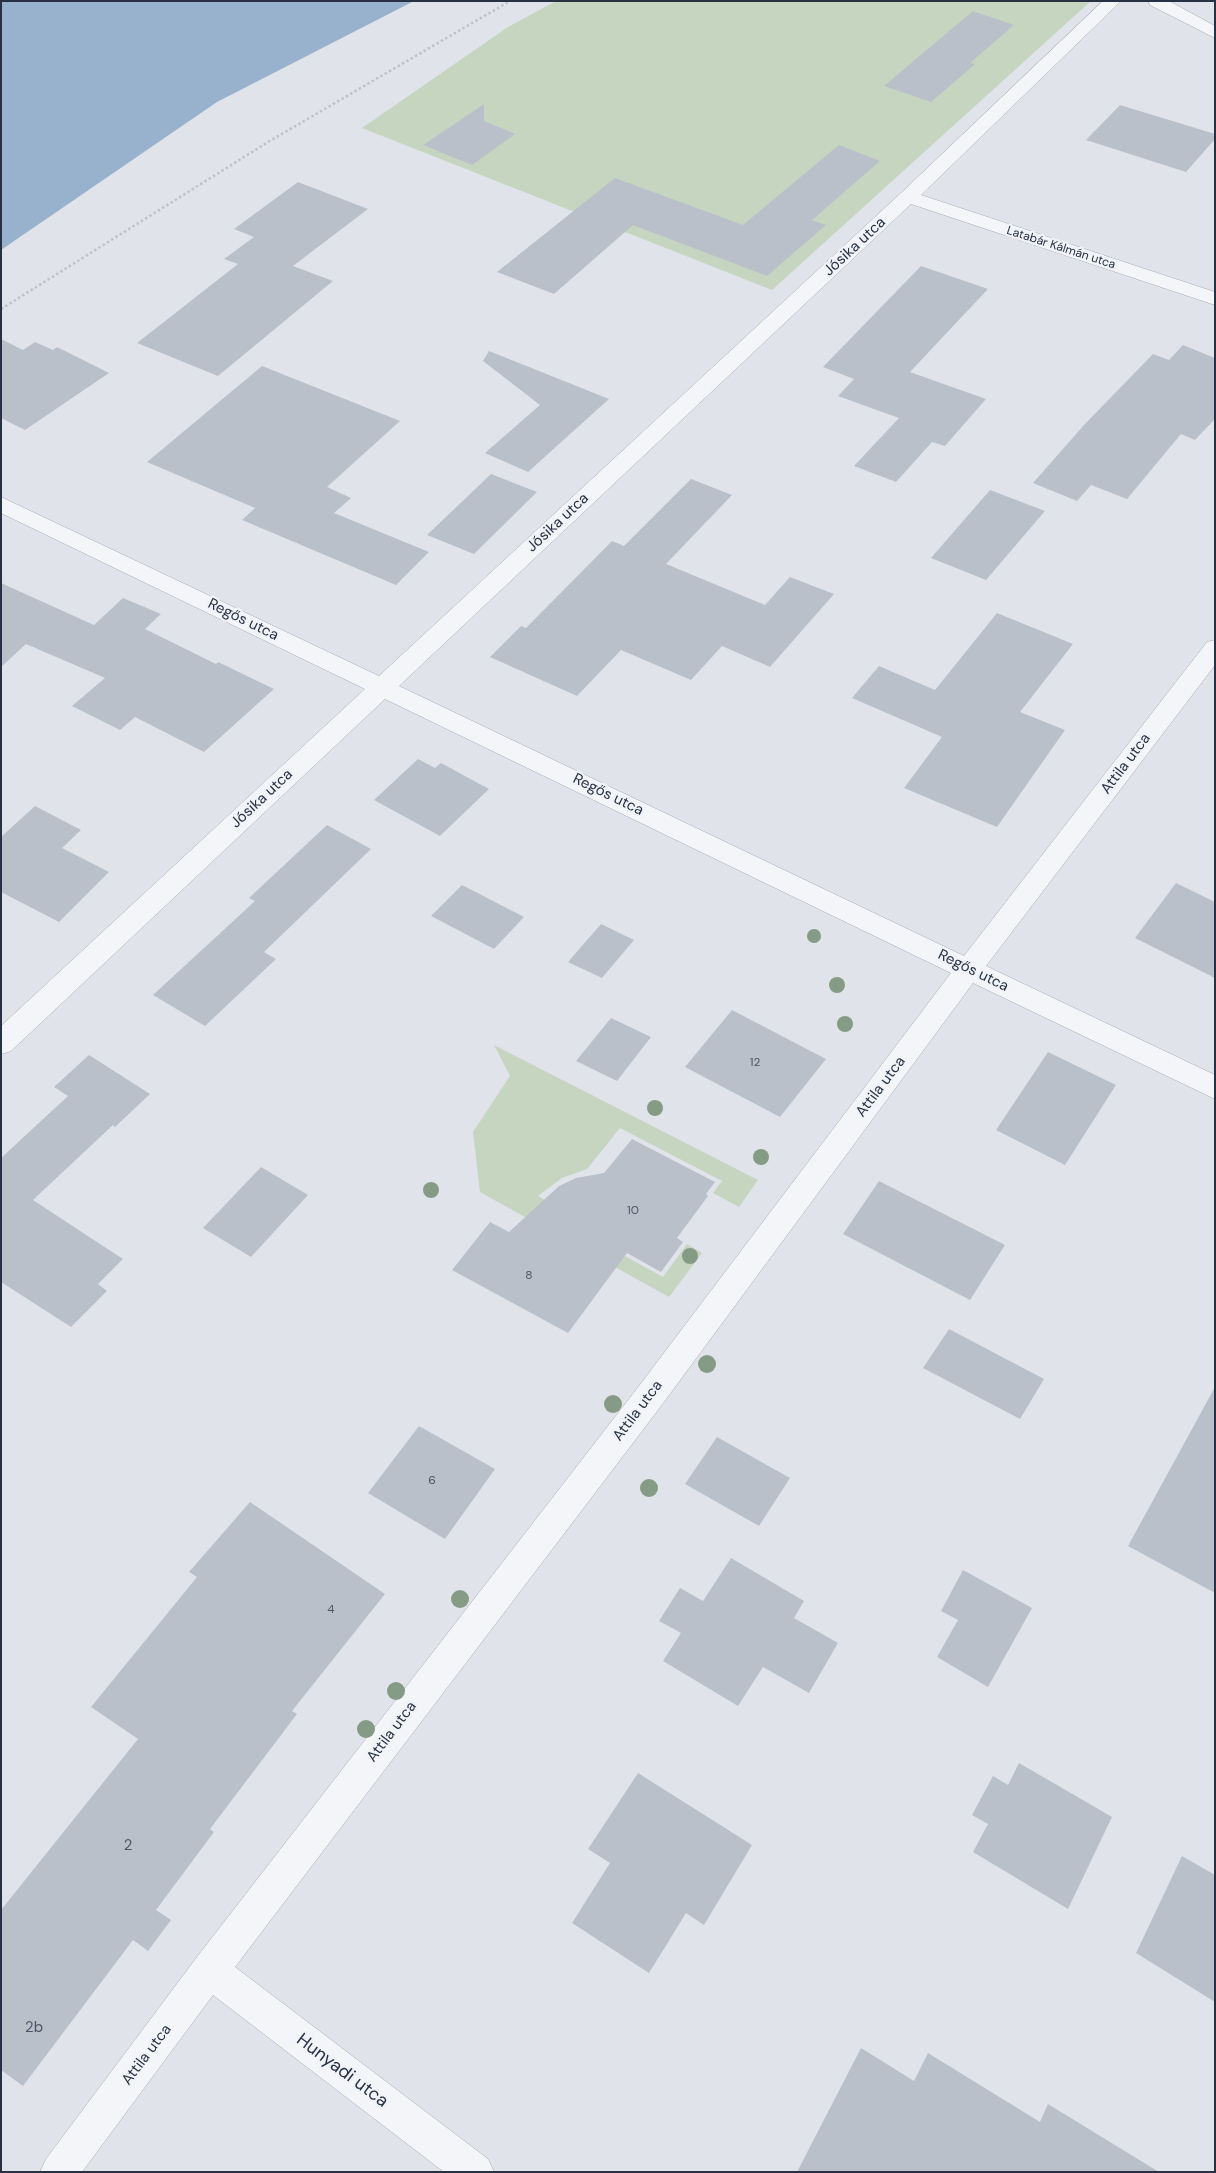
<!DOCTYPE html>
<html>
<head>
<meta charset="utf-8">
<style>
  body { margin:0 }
  #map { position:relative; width:1216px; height:2173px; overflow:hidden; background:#e0e4ea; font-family:"DM Sans",sans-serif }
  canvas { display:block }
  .frame { position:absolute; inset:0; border:2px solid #273143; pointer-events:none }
</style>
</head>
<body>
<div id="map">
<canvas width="1216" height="2173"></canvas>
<div class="frame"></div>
</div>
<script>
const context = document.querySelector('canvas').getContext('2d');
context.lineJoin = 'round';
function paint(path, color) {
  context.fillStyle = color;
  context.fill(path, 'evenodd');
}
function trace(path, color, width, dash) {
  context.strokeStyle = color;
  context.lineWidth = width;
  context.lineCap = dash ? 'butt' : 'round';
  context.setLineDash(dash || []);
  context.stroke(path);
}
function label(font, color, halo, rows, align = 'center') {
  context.font = font + ' "DM Sans",sans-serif';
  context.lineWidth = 4.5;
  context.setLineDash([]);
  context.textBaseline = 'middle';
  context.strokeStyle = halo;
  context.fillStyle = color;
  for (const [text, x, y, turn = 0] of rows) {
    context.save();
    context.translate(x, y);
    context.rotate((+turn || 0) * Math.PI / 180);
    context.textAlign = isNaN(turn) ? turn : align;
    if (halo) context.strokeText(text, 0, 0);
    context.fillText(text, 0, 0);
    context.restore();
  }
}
paint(new Path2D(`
  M556 1H1091L772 290 362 128 508 27Z
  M494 1045 758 1180 739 1207 713 1193 722 1181 620 1128 587 1169 562 1178 538 1196 616 1242 612 1249 663 1277 687 1244 702 1253 669 1297 480 1192 473 1132 510 1076Z`), '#c5d5c0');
paint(new Path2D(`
  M1 1H414L217 102 1 250Z`), '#98b1cd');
paint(new Path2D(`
  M973 11 1014 25 970 63 975 64 931 102 884 86Z
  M484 104V121L515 134 472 165 423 145Z
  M1120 105 1215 134V139L1186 172 1086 140Z
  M839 145 880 161 812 220 826 225 767 276 633 225 554 294 497 272 615 178 743 225Z
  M298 182 368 209 293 266 333 281 218 376 137 343 238 264 224 259 254 237 234 229Z
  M921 266 988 289 910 372 986 399 945 446 932 442 896 482 854 466 899 418 838 396 854 379 823 367Z
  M1 339 23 350 35 342 53 350 57 347 109 373 25 430 1 418Z
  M1183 345 1215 358V419L1195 440 1181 434 1127 499 1091 485 1077 501 1033 483 1084 425 1153 354 1169 360Z
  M489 351 609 399 528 472 485 453 540 405 483 361Z
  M262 366 400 421 327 487 351 498 334 513 429 552 396 585 242 520 255 508 147 462Z
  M491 474 537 492 474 554 427 535Z
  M691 479 732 495 666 564 765 605 790 577 834 594 770 667 722 646 691 680 621 650 577 696 490 657 521 626 526 628 612 541 624 546Z
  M990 490 1045 511 986 580 931 558Z
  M1 583 94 625 123 598 161 614 145 629 216 664 218 662 274 689 204 752 135 717 120 730 72 706 105 678 26 644 1 667Z
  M997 613 1073 644 1020 712 1065 730 997 827 904 788 942 737 852 698 879 666 935 690Z
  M418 759 435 768 441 763 489 789 440 836 374 800Z
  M35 806 81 830 62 848 109 872 59 922 1 892V837Z
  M327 825 371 849 264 952 276 959 205 1026 153 995 255 901 249 898Z
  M1176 883 1215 902V978L1135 938Z
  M462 885 524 917 494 949 431 916Z
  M601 924 634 940 602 978 568 962Z
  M732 1010 826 1059 780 1117 685 1067Z
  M611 1018 651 1037 617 1081 576 1061Z
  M1048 1052 1116 1085 1065 1165 996 1130Z
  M89 1055 150 1094 115 1127 113 1125 33 1200 123 1259 98 1284 107 1291 71 1327 1 1282V1158L68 1096 54 1087Z
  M632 1139 715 1182 706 1194 708 1196 677 1238 683 1242 661 1272 627 1253 568 1333 452 1270 490 1222 509 1232 559 1186 576 1178 604 1173Z
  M261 1167 308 1195 251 1257 203 1228Z
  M879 1181 1005 1245 970 1300 843 1234Z
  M949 1329 1044 1379 1020 1419 923 1368Z
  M1215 1387V1593L1128 1546Z
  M419 1426 495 1469 445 1539 368 1493Z
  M717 1437 790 1478 759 1526 685 1484Z
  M250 1502 385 1594 292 1711 297 1714 210 1829 214 1832 156 1910 171 1920 148 1951 133 1940 23 2086 1 2070V1910L138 1739 91 1707 197 1577 189 1572Z
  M731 1558 804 1601 794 1618 838 1643 809 1693 763 1667 738 1706 663 1661 681 1633 659 1621 680 1588 703 1601Z
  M963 1570 1032 1608 988 1687 937 1657 958 1620 941 1611Z
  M1019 1763 1112 1817 1068 1909 973 1852 988 1824 972 1815 993 1776 1008 1785Z
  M638 1773 752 1845 704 1925 686 1913 649 1973 572 1923 610 1863 588 1849Z
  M1182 1856 1215 1875V2002L1136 1953Z
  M861 2048 914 2081 928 2053 1040 2122 1048 2104 1159 2172H797Z`), '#b9c0ca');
const minor = new Path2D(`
  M1103 1H1121L921 195 1215 292V305L911 204 399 686 964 956 1207 642 1215 640V665L986 966 1215 1075V1099L973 983 661 1406 235 1967 488 2159 494 2172H444L213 1995 82 2172H40L46 2159 197 1957 639 1386 951 973 385 699 11 1051 1 1054V1026L365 689 1 513V497L379 676 901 193Z
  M1148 1H1169L1215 26V38L1150 5Z`);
trace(minor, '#a5abb5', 1);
trace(new Path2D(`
  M1 309 268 142 510 1`), '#bec2c9', 2.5, [2.5, 2.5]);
paint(minor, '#f3f5f8');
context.fillStyle = '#859b85';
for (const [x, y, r] of [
  [814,936,7],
  [837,985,8],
  [845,1024,8],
  [655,1108,8],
  [761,1157,8],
  [431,1190,8],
  [690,1256,8],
  [707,1364,9],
  [613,1404,9],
  [649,1488,9],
  [460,1599,9],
  [396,1691,9],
  [366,1729,9]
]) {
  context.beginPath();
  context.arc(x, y, r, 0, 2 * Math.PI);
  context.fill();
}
label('12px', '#273143', '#f0f3f7', [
  ["Latabár Kálmán utca",1061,248,18]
]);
label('12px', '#4c5565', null, [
  ["12",755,1063],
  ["10",633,1211],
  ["8",529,1276],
  ["6",432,1481],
  ["4",331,1610]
]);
label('15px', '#273143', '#f0f3f7', [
  ["Jósika utca",855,247,-43],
  ["Jósika utca",558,523,-43],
  ["Regős utca",243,620,26],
  ["Attila utca",1126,764,-53],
  ["Regős utca",608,795,26],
  ["Jósika utca",262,799,-43],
  ["Regős utca",973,971,26],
  ["Attila utca",881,1087,-53],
  ["Attila utca",638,1411,-53],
  ["Attila utca",392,1732,-53],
  ["Attila utca",147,2055,-53]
]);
label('15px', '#4c5565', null, [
  ["2",128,1846],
  ["2b",34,2028]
]);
label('18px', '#273143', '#f0f3f7', [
  ["Hunyadi utca",342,2071,37]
]);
</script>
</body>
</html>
